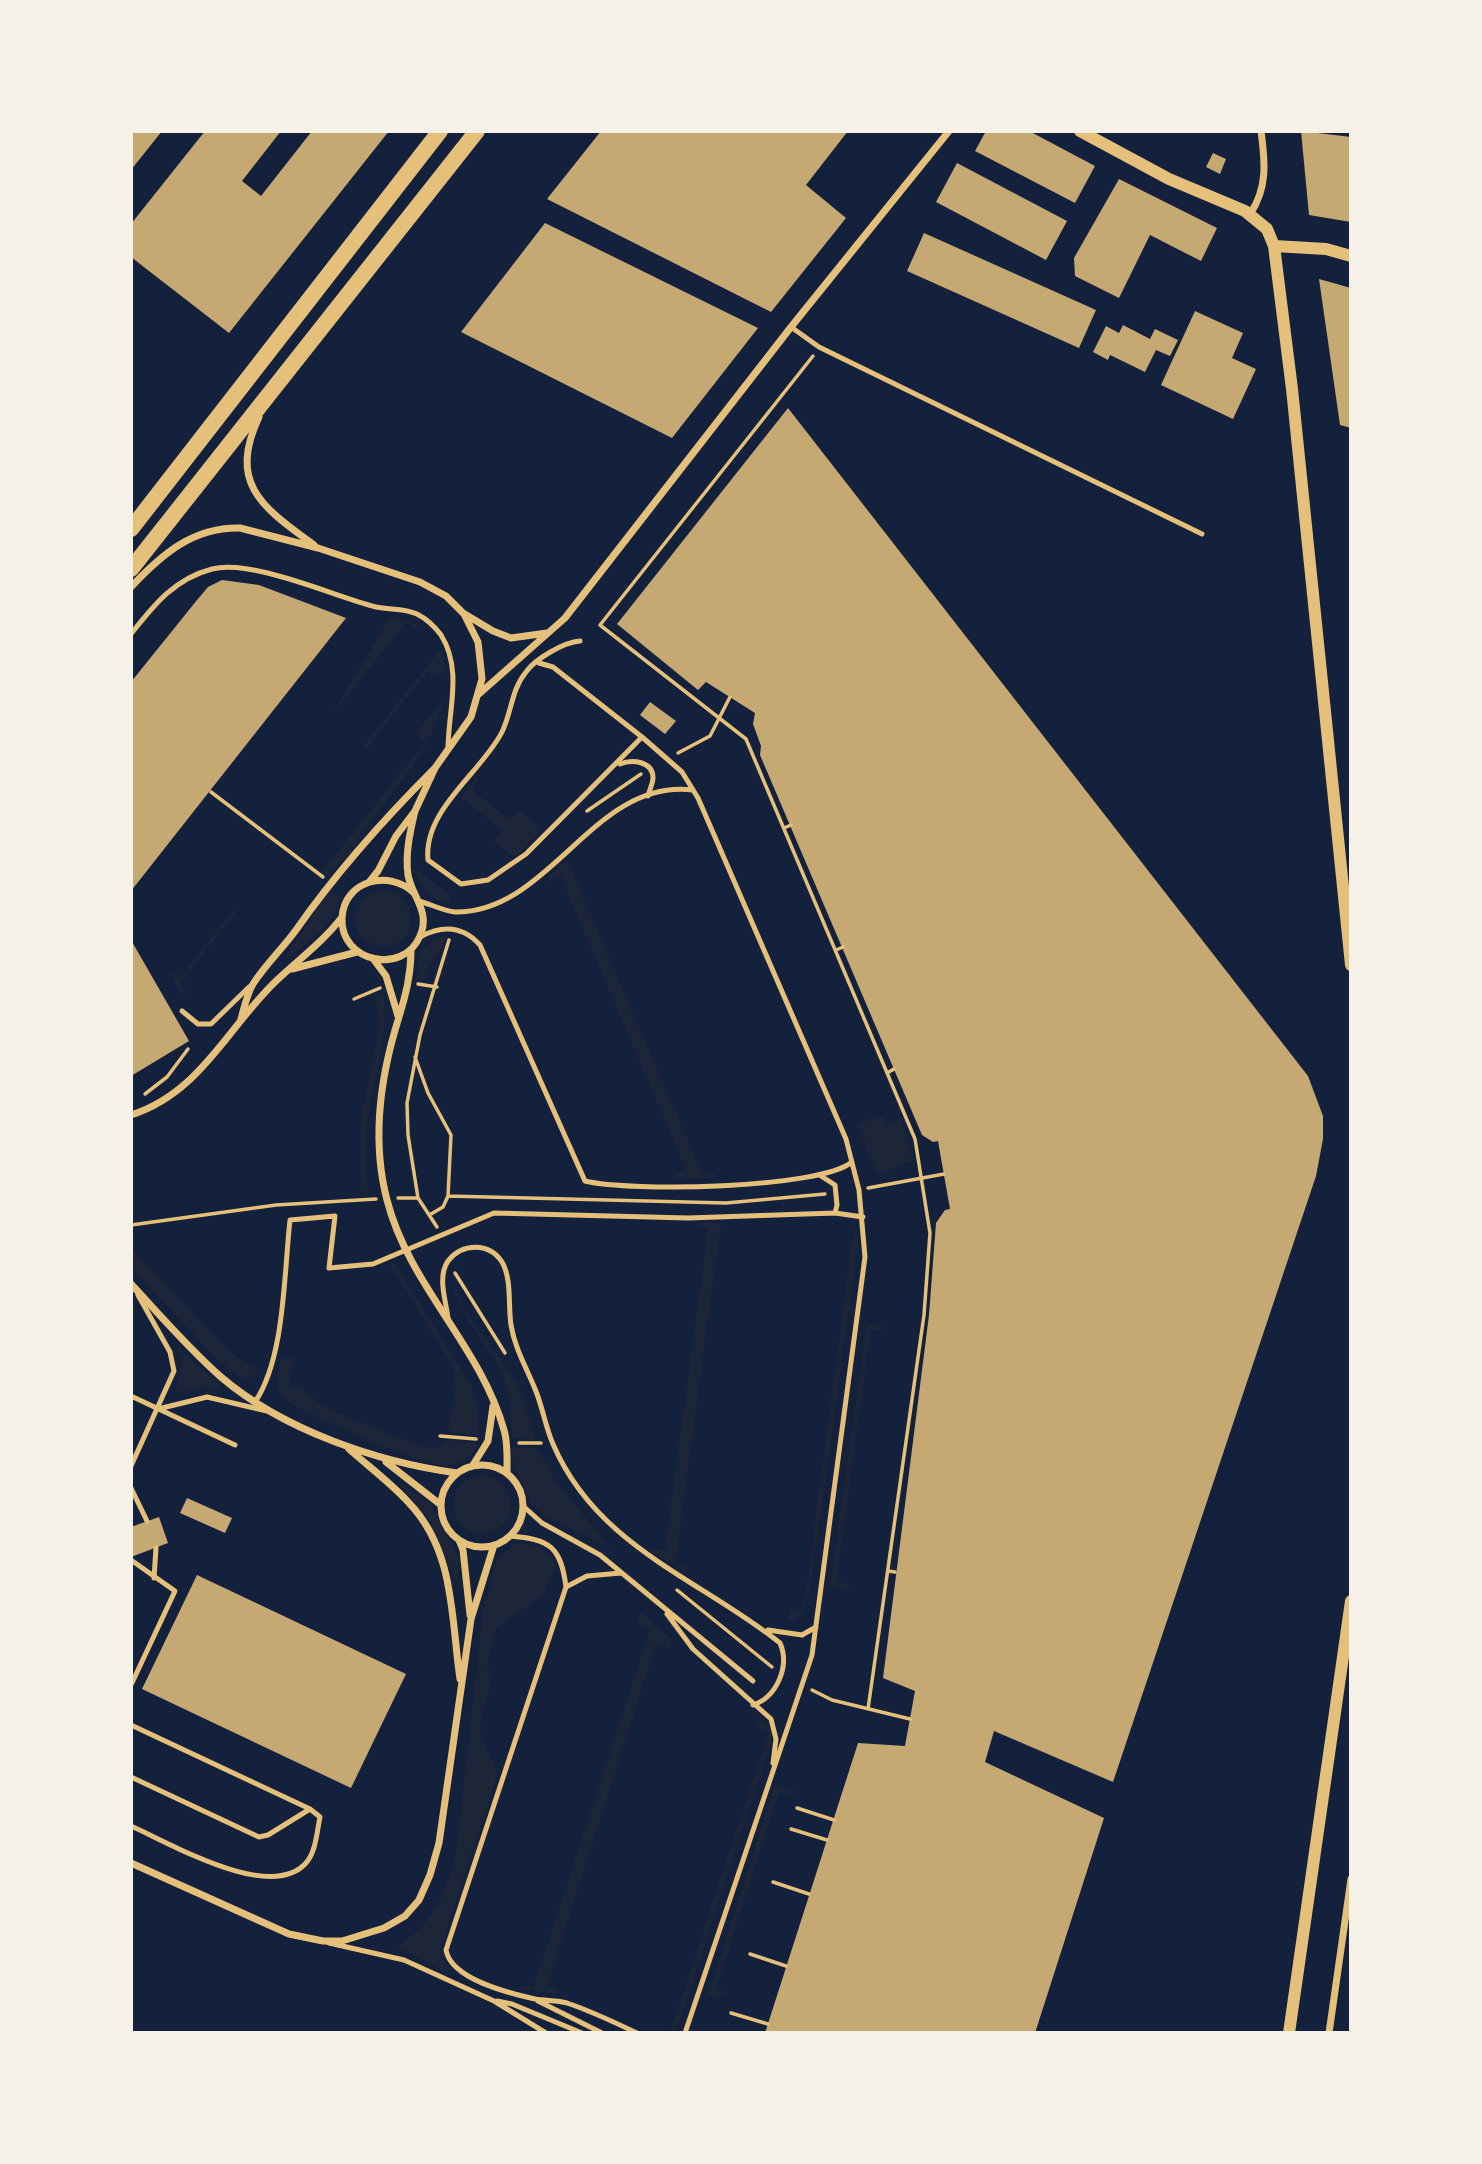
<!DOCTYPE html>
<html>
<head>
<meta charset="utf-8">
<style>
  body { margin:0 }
  #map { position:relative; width:1482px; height:2164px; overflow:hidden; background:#14213d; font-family:"Fira Sans Condensed",sans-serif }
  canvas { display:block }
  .frame { position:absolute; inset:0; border:133px solid #f6f1e7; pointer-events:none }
</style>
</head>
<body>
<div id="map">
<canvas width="1482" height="2164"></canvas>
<div class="frame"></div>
</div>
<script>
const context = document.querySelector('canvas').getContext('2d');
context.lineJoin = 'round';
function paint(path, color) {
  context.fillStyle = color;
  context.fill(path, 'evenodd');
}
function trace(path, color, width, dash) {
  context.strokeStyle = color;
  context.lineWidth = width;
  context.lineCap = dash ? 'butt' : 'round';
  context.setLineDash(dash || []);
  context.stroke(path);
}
paint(new Path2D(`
  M391 616 417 624 416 629 406 622 330 718Z
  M440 650 446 667 437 678 428 671 366 749 363 746Z
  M445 698 427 743 410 770 361 833 354 850 327 875 322 872 425 742 415 734Z
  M475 778 479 779 472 790 510 820 519 810 540 827V832L517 855 512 856 494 841 502 830 464 799 455 810Z
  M567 860 703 1176 716 1173 714 1179 675 1178 674 1174 686 1169 561 877 548 882V876Z
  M414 868 451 895 450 904C430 900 418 888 414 868Z
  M330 889 340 897C329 931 311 940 283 961Z
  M355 919a28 28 0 1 1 56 0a28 28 0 1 1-56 0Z
  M234 909 237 911 179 985 188 993 180 994 170 971 180 977Z
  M446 936C442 955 429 958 425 980L416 979 420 951 436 938Z
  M383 992C393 1057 353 1117 369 1191H361L360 1122 380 1025 375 994Z
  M879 1115 889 1124 901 1119 913 1160 878 1175 857 1124Z
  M698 1223H721L675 1564 689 1567 684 1571 651 1552 652 1548 665 1550 708 1229 695 1226Z
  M854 1227 858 1242 810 1591 803 1611 792 1623 788 1619 790 1608 801 1610 806 1590Z
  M131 1249 232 1353 258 1371 257 1374 243 1380 219 1361 131 1268Z
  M389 1263 396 1265 469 1382 476 1399 479 1435 448 1432 455 1385 453 1366Z
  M453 1278 462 1307 517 1382 534 1434 533 1440 513 1437C510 1416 511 1393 502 1373 487 1340 454 1315 453 1278Z
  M867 1324 883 1326 884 1330 871 1329 836 1582 850 1584 847 1590 830 1587Z
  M178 1347 224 1390 202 1387 181 1393 176 1390 182 1366Z
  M281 1356 293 1358 290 1385 303 1387C305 1407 412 1442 434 1450L447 1440 479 1444C471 1458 456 1468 439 1465 419 1462 291 1410 283 1397 274 1384 279 1370 281 1356Z
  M511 1447 536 1448 540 1452 556 1482 611 1548 545 1516 532 1504 512 1460Z
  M453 1505a29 29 0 1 1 58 0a29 29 0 1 1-58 0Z
  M399 1482 430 1503 458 1556 459 1588 431 1523Z
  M517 1543C537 1543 551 1550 556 1570L552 1571 546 1593 497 1627 486 1667 492 1672C492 1694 478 1713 481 1732 483 1750 497 1759 496 1778L440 1950 449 1973 396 1947C433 1925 446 1894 456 1853L483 1612 497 1558Z
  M640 1612 673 1640 670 1649 656 1644 547 1985 559 1989 557 1994 521 1989 520 1984 533 1988 535 1982 647 1640 650 1628 637 1623Z
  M761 1718 771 1730 772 1739 678 2026 670 2033 769 1732 755 1727Z
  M776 1783 794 1791 792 1796 779 1792 716 1989 729 1994 728 1997 708 1995Z`), '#1d2539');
paint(new Path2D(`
  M131 131H162L131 170Z
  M205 131H281L242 181 261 196 312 131H389L229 333 131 257V224Z
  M601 131H848L806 185 846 218 771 312 547 199Z
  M986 131H1029L1095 166 1075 203 975 151Z
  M1301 131 1351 137V222L1309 215Z
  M1213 153 1226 159 1220 174 1206 167Z
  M957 163 1067 221 1046 260 936 202Z
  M1119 179 1217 228 1201 261 1150 235 1119 298 1075 276 1074 258Z
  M545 223 758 328 672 438 461 332Z
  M924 233 1096 310 1079 348 907 271Z
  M1319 279 1351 288V428L1340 425Z
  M1195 311 1243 333 1232 358 1256 369 1233 419 1161 385Z
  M1123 325 1150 339 1155 329 1178 340 1170 356 1156 350 1145 372 1110 355 1108 360 1093 352 1106 326 1119 333Z
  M788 408 1308 1076 1323 1116V1139L1316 1176 1113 1782 994 1731 985 1762 1104 1818 1035 2033H765L858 1743 905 1746 915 1691 883 1678 929 1315 936 1223 945 1210 950 1209 938 1141 933 1142 922 1135 760 755 761 746 753 724 755 713 706 682 698 690 617 624Z
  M222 580 259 585 346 618 131 891V682L197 600 208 587Z
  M650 702 676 721 665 734 640 715Z
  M131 940 189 1041 131 1076Z
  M187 1498 232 1518 225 1533 180 1513Z
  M159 1517 168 1543 131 1557V1527Z
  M197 1575 406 1674 351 1788 142 1689Z`), '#c6a872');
trace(new Path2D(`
  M813 356 600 625 746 739 915 1139 930 1233 924 1315 868 1709
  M678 753 710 736 730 697
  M211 792 323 877
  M587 811 641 774
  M784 828 791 825
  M836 950 843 947
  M418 984 437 987
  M354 999 380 988
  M415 1057 428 1093 451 1135 448 1196
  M887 1073 894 1069
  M145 1094 167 1077 188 1049
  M868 1188 944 1174
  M398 1198H418
  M431 1214 443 1207 448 1196 726 1203 825 1194
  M131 1225 276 1205 376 1199
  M437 1227 418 1198 408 1135 407 1103 420 1035 449 940
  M455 1273 505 1353
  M440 1436 476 1439
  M519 1443H541
  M888 1571 895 1572
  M677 1590 772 1667
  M812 1690 832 1700 910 1719
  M797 1808 834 1820
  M791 1829 827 1840
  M773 1882 809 1894
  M750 1954 786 1966
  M731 2013 768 2024`), '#e5c07b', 3.5);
trace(new Path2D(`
  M791 327 819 347 1202 534
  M131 634C154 605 174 579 212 569 253 559 333 596 376 607 390 610 404 608 417 614 427 619 435 627 441 635 463 670 448 711 448 749
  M580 641C564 642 535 659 526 672 511 690 512 712 502 732 481 773 423 810 428 860L461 884 488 880 526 854 642 737
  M539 663 553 667 642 737 682 772 698 798 846 1139 859 1190 865 1257 812 1655 685 2033
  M620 764C632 759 653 761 653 778 653 783 649 791 648 796
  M419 901C430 904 444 911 455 912 551 913 593 778 693 790
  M420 937C442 925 463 926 480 945L585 1181C630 1192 819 1189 852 1162
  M182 1011 198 1024H211L249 987
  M821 1176 835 1185 837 1205 835 1213
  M448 1318C446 1301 437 1277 448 1261 462 1243 489 1242 502 1262 512 1279 508 1306 511 1325 515 1350 528 1370 537 1394 543 1410 546 1428 553 1444 597 1547 700 1579 780 1643 790 1666 777 1697 753 1705
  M131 1396 235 1445
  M255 1402C285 1358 284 1272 290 1220L335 1216 329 1268 373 1264 494 1213 688 1218 835 1213 863 1217
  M158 1409 207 1397 267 1411
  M131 1466 174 1371 170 1352 138 1295
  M131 1488 147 1521
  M523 1506 542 1523 600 1555 753 1681
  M510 1536C550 1539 561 1547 566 1587L446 1950C451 1979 508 1993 535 1999 546 2001 557 2000 567 2003 591 2011 614 2022 637 2033
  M131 1560 175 1591 131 1685
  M154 1578 156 1548
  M566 1587 587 1576 621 1573
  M667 1614 693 1649 771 1719 776 1739 773 1763
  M768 1630 802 1635 816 1627
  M131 1725 310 1809 268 1835 259 1837 131 1777
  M131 1826C170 1843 270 1903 306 1863 316 1852 317 1831 320 1817L310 1809
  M329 1943 404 1960 494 2001 546 2033
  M497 2001 512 2004 582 2033
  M538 2001 602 2033`), '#e5c07b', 5);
trace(new Path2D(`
  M1250 214C1268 188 1265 161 1261 131
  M259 417C227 485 264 508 314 545
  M131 587C162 554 193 527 240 528L318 548 420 582 446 596 463 613 493 631 511 638 547 633
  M479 694 565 618 791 327 949 131
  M370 881 378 871 396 836 415 811 435 768 471 717 482 679 480 660 478 642 464 614
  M414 893C389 869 344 880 342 918 340 962 403 976 420 936 431 912 412 897 408 875 405 854 410 832 415 811
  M411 950C411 974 406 994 399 1017 380 1077 371 1139 387 1200 409 1286 480 1345 504 1430 508 1443 507 1459 507 1473
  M374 960 386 976 398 1016
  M292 969 357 952
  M241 1019C244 1008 247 994 253 984 265 965 283 948 296 930 338 870 384 819 435 768
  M131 1115C200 1093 227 1028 276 981 298 960 324 941 342 917
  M131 1284C160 1315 189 1349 221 1377 283 1430 377 1462 457 1473
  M349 1449C369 1467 391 1483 409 1503 455 1551 451 1618 460 1679
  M386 1462 441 1505
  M441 1506a41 41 0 1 1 82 0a41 41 0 1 1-82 0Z
  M473 1465 488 1441 493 1406
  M459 1540 463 1550 470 1615
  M131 1863 289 1934 323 1941H342L384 1928 405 1916 419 1900 430 1875 439 1843 471 1619 494 1545
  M1329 2033 1351 1879`), '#e5c07b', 7);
trace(new Path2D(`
  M1080 131 1169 179 1245 211 1267 229 1274 246 1292 389 1351 965
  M1274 246 1326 249 1351 256
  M1289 2033 1351 1601`), '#e5c07b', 12);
trace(new Path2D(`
  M131 529 440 131
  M131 569 477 131`), '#e5c07b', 16);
</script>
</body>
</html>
